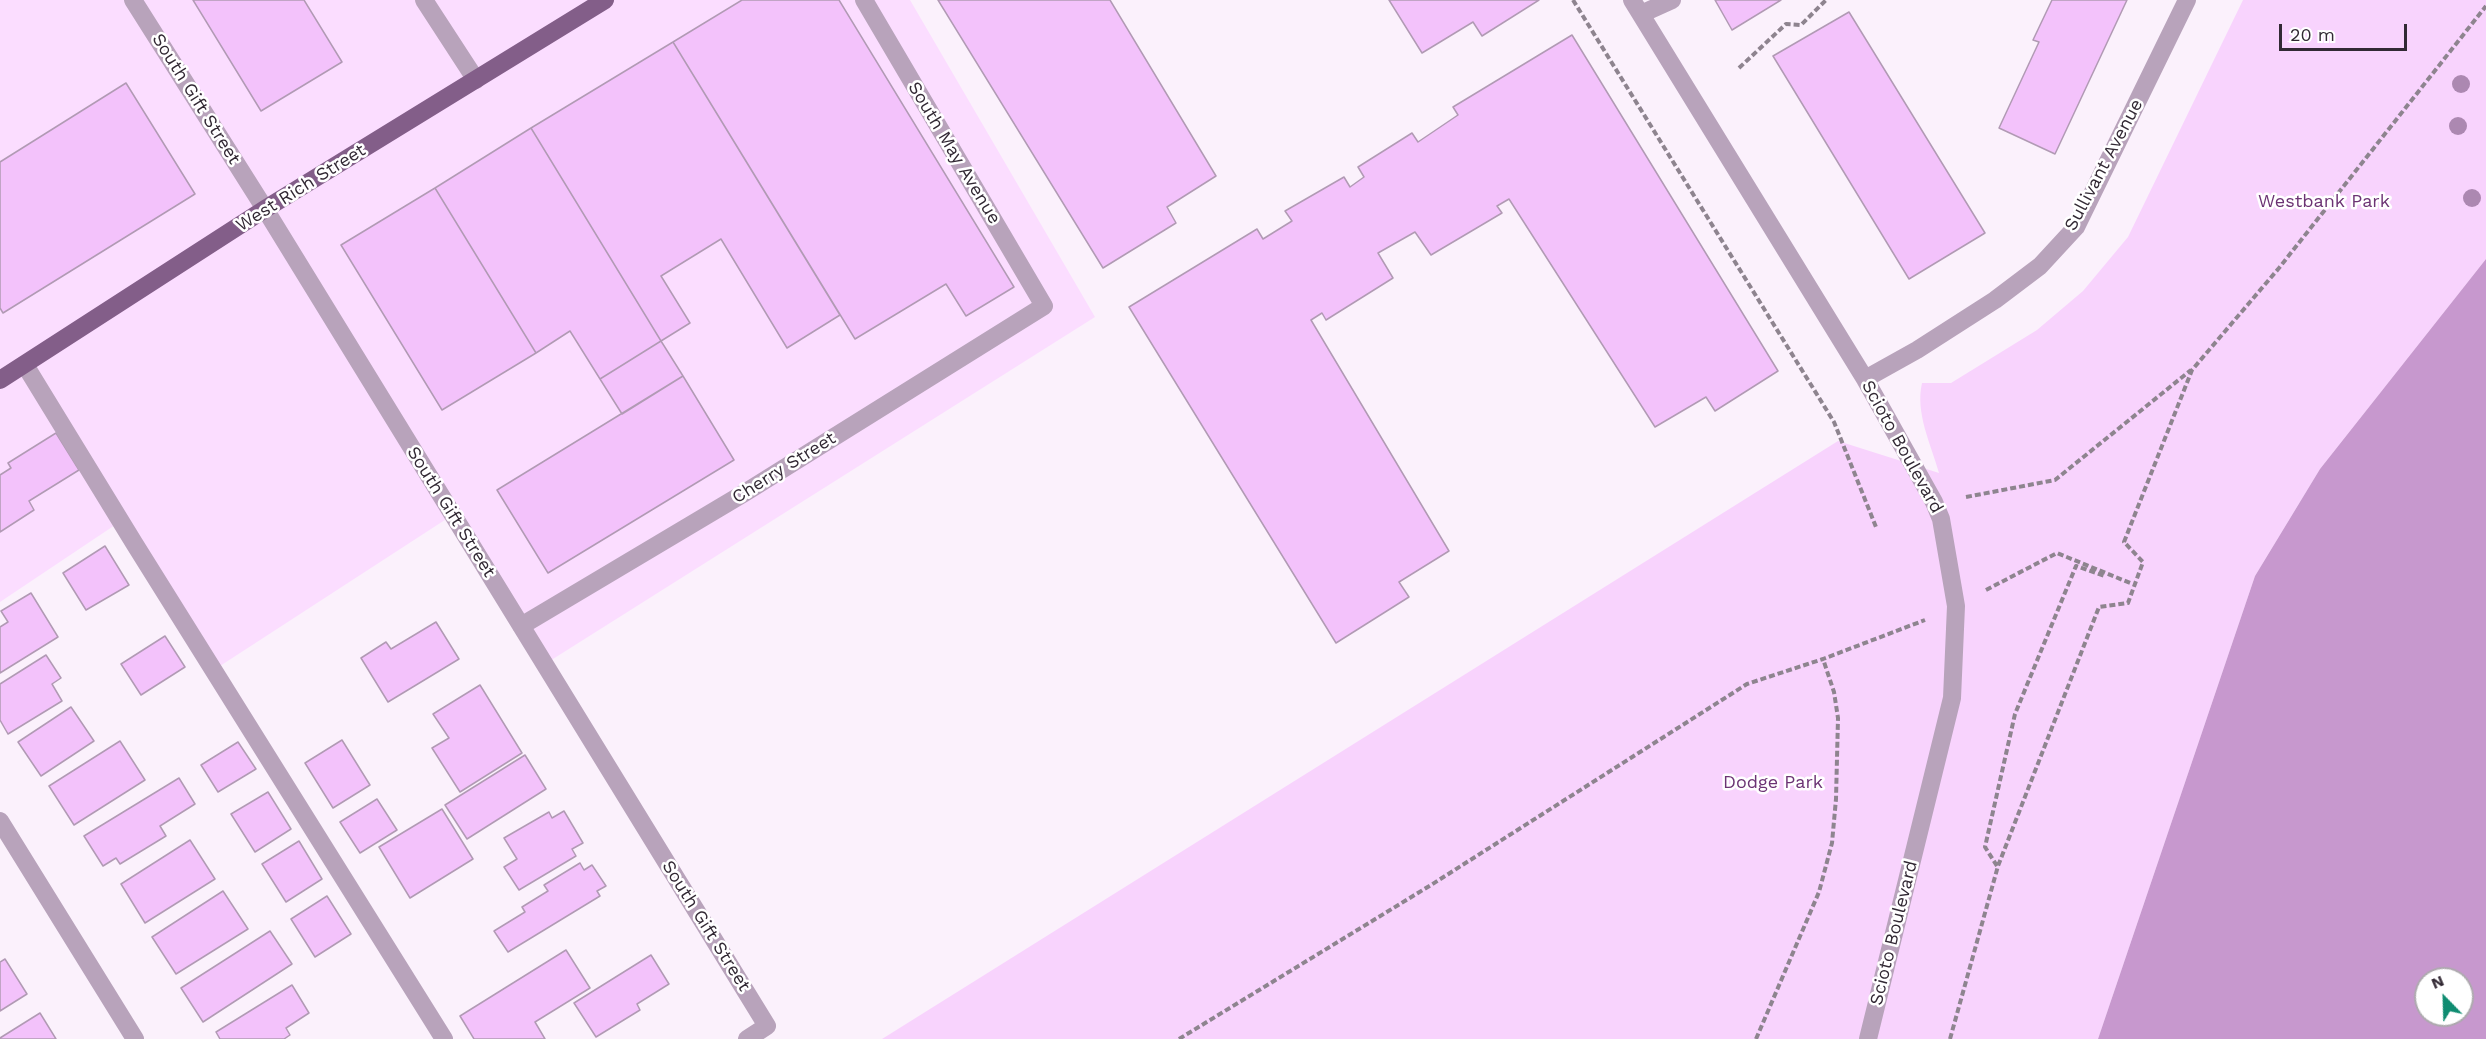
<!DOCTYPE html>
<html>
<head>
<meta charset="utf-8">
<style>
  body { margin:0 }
  #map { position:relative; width:2486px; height:1039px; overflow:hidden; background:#fbf1fc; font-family:"Work Sans",sans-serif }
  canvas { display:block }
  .north { position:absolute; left:2414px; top:967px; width:60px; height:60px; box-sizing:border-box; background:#fff; border:2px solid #ada9ae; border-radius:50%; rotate:337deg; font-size:16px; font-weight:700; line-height:24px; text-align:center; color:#322934 }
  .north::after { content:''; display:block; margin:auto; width:21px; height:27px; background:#0f8c71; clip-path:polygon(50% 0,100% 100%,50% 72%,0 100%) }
  .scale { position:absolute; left:2279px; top:24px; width:128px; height:27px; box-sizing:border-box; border:3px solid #322934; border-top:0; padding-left:8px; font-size:18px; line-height:21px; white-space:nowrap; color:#322934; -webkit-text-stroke:4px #fff; paint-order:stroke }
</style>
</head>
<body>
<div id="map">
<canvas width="2486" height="1039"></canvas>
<div class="north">N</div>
<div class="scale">20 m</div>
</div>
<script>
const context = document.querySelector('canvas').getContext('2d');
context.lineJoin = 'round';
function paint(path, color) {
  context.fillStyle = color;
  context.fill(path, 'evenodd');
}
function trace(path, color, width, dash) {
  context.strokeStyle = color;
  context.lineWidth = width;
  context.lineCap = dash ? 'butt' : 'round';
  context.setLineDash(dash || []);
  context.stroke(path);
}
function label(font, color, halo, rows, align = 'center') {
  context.font = font + ' "Work Sans",sans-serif';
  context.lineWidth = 5;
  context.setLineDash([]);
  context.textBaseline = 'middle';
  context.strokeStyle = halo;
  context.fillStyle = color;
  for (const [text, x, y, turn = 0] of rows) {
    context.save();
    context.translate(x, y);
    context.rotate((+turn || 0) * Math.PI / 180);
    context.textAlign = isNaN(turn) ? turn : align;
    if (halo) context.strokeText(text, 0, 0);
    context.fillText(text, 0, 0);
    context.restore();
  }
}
paint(new Path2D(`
  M0 0H910L1095 317 545 664 451 516 220 666 124 519 0 602Z`), '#fbddff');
paint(new Path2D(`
  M2243 0H2486V259L2320 469 2255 576 2098 1039H882L1838 441 1939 473C1931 444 1915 413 1922 383H1951L2037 330 2083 291 2128 237Z`), '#f8d3fd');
paint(new Path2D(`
  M2486 259V1039H2098L2255 576 2320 469ZM2426 979H2462V1015H2426Z`), '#c798ce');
const building = new Path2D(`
  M193 0H304L342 62 261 111Z
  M742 0H839L1014 287 966 316 946 284 855 339 673 42Z
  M938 0H1110L1216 176 1167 207 1176 223 1103 268Z
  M1389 0H1539L1482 36 1473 22 1422 53Z
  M1715 0H1781L1732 30Z
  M2052 0H2127L2055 154 1999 128 2039 42 2033 40Z
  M1849 12 1985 233 1909 279 1773 56Z
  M1572 35 1778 371 1715 411 1706 397 1655 427 1509 199 1497 206 1502 213 1431 255 1415 232 1378 253 1393 278 1326 320 1322 313 1311 320 1449 551 1399 582 1409 597 1336 643 1129 307 1257 229 1263 239 1292 221 1285 211 1344 177 1350 187 1364 177 1358 167 1412 133 1418 142 1458 115 1453 107Z
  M673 42 840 315 787 348 721 239 661 276 690 323 661 341 531 128Z
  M126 83 195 194 3 313 0 308V162Z
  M531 128 661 341 600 379 570 331 536 353 435 188Z
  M435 188 536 353 442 410 341 245Z
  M661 341 683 376 622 414 600 379Z
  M683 376 734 460 548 573 497 490Z
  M56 433 79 470 29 501 34 510 0 532V475L11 468 8 463Z
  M105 546 129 585 86 610 63 573Z
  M31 593 58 637 0 673V627L8 622 1 611Z
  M436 622 459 659 388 702 361 658 386 642 391 649Z
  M165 636 185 667 141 695 121 664Z
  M46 655 61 678 52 684 62 701 8 734 0 720V684Z
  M480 685 522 753 460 792 432 748 449 738 433 714Z
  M71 707 94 741 41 776 18 742Z
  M342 740 370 785 333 808 305 763Z
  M120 741 145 780 74 825 49 786Z
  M238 742 256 769 218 792 201 765Z
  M525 755 546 789 467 839 445 805Z
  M179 778 195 804 160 826 166 836 120 864 116 858 103 866 84 836Z
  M268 792 291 829 255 852 231 814Z
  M377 799 397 830 360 853 340 822Z
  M442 809 473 859 410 898 379 847Z
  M564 811 583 843 572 849 576 856 519 890 504 867 517 859 504 838 549 812 552 818Z
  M190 840 215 879 145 923 121 884Z
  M299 841 322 879 286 902 262 864Z
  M580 863 584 870 592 865 606 886 597 891 600 896 508 952 494 931 525 912 522 907 548 891 544 885Z
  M223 891 248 929 176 974 152 937Z
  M327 896 351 934 315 957 291 919Z
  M270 931 292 964 203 1022 181 988Z
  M566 950 590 988 535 1022 545 1039H474L460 1016Z
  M651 955 669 984 637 1004 640 1010 596 1037 574 1003Z
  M5 959 27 994 0 1011V962Z
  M292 985 309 1013 286 1028 290 1035 284 1039H220L216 1032Z
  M40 1013 56 1039H0V1038Z`);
paint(building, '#f3c2fb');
trace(building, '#b19ab4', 1.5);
trace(new Path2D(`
  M1573 0 1834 422 1876 527
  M1739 68 1786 24 1801 25 1826 0
  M1966 497 2055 480 2191 370
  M1986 590 2057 553 2135 585
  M1997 866 1985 847 2015 714 2076 566 2105 576
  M1179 1039 1431 885 1747 684 1823 659 1925 620
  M1756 1039 1819 892 1832 843 1836 799 1838 718 1834 692 1823 659
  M1950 1039 1998 866 2099 607 2128 603 2143 562 2124 542 2192 370 2279 268 2486 6`), '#8e848f', 4, [6, 3]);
trace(new Path2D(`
  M133 0 265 209 767 1026 747 1039
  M424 0 476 80
  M1632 0 1865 379 1934 502 1941 519 1956 606 1952 698 1868 1039
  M1641 14 1672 0
  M25 365 134 543 444 1039
  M1865 379 1917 350 1995 300 2040 266 2076 227 2187 0
  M521 626 746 492 1044 306 864 0
  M0 821 135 1039`), '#b8a3bb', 18);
trace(new Path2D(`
  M0 380 265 209 605 0`), '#835e89', 18);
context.fillStyle = '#ac88b1';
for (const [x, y] of [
  [2461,84],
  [2458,126],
  [2472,198]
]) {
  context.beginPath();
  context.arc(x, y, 9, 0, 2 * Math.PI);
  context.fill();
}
label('18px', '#322934', '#fff', [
  ["South Gift Street",196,99,58],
  ["South May Avenue",954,153,59],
  ["Sullivant Avenue",2104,165,-62],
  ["West Rich Street",301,188,-32],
  ["Scioto Boulevard",1902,447,61],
  ["Cherry Street",784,468,-32],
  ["South Gift Street",451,512,58],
  ["South Gift Street",706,926,58],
  ["Scioto Boulevard",1894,933,-76]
]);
label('18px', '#6c3374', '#fff', [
  ["Westbank Park",2324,202],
  ["Dodge Park",1773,783]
]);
</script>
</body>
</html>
